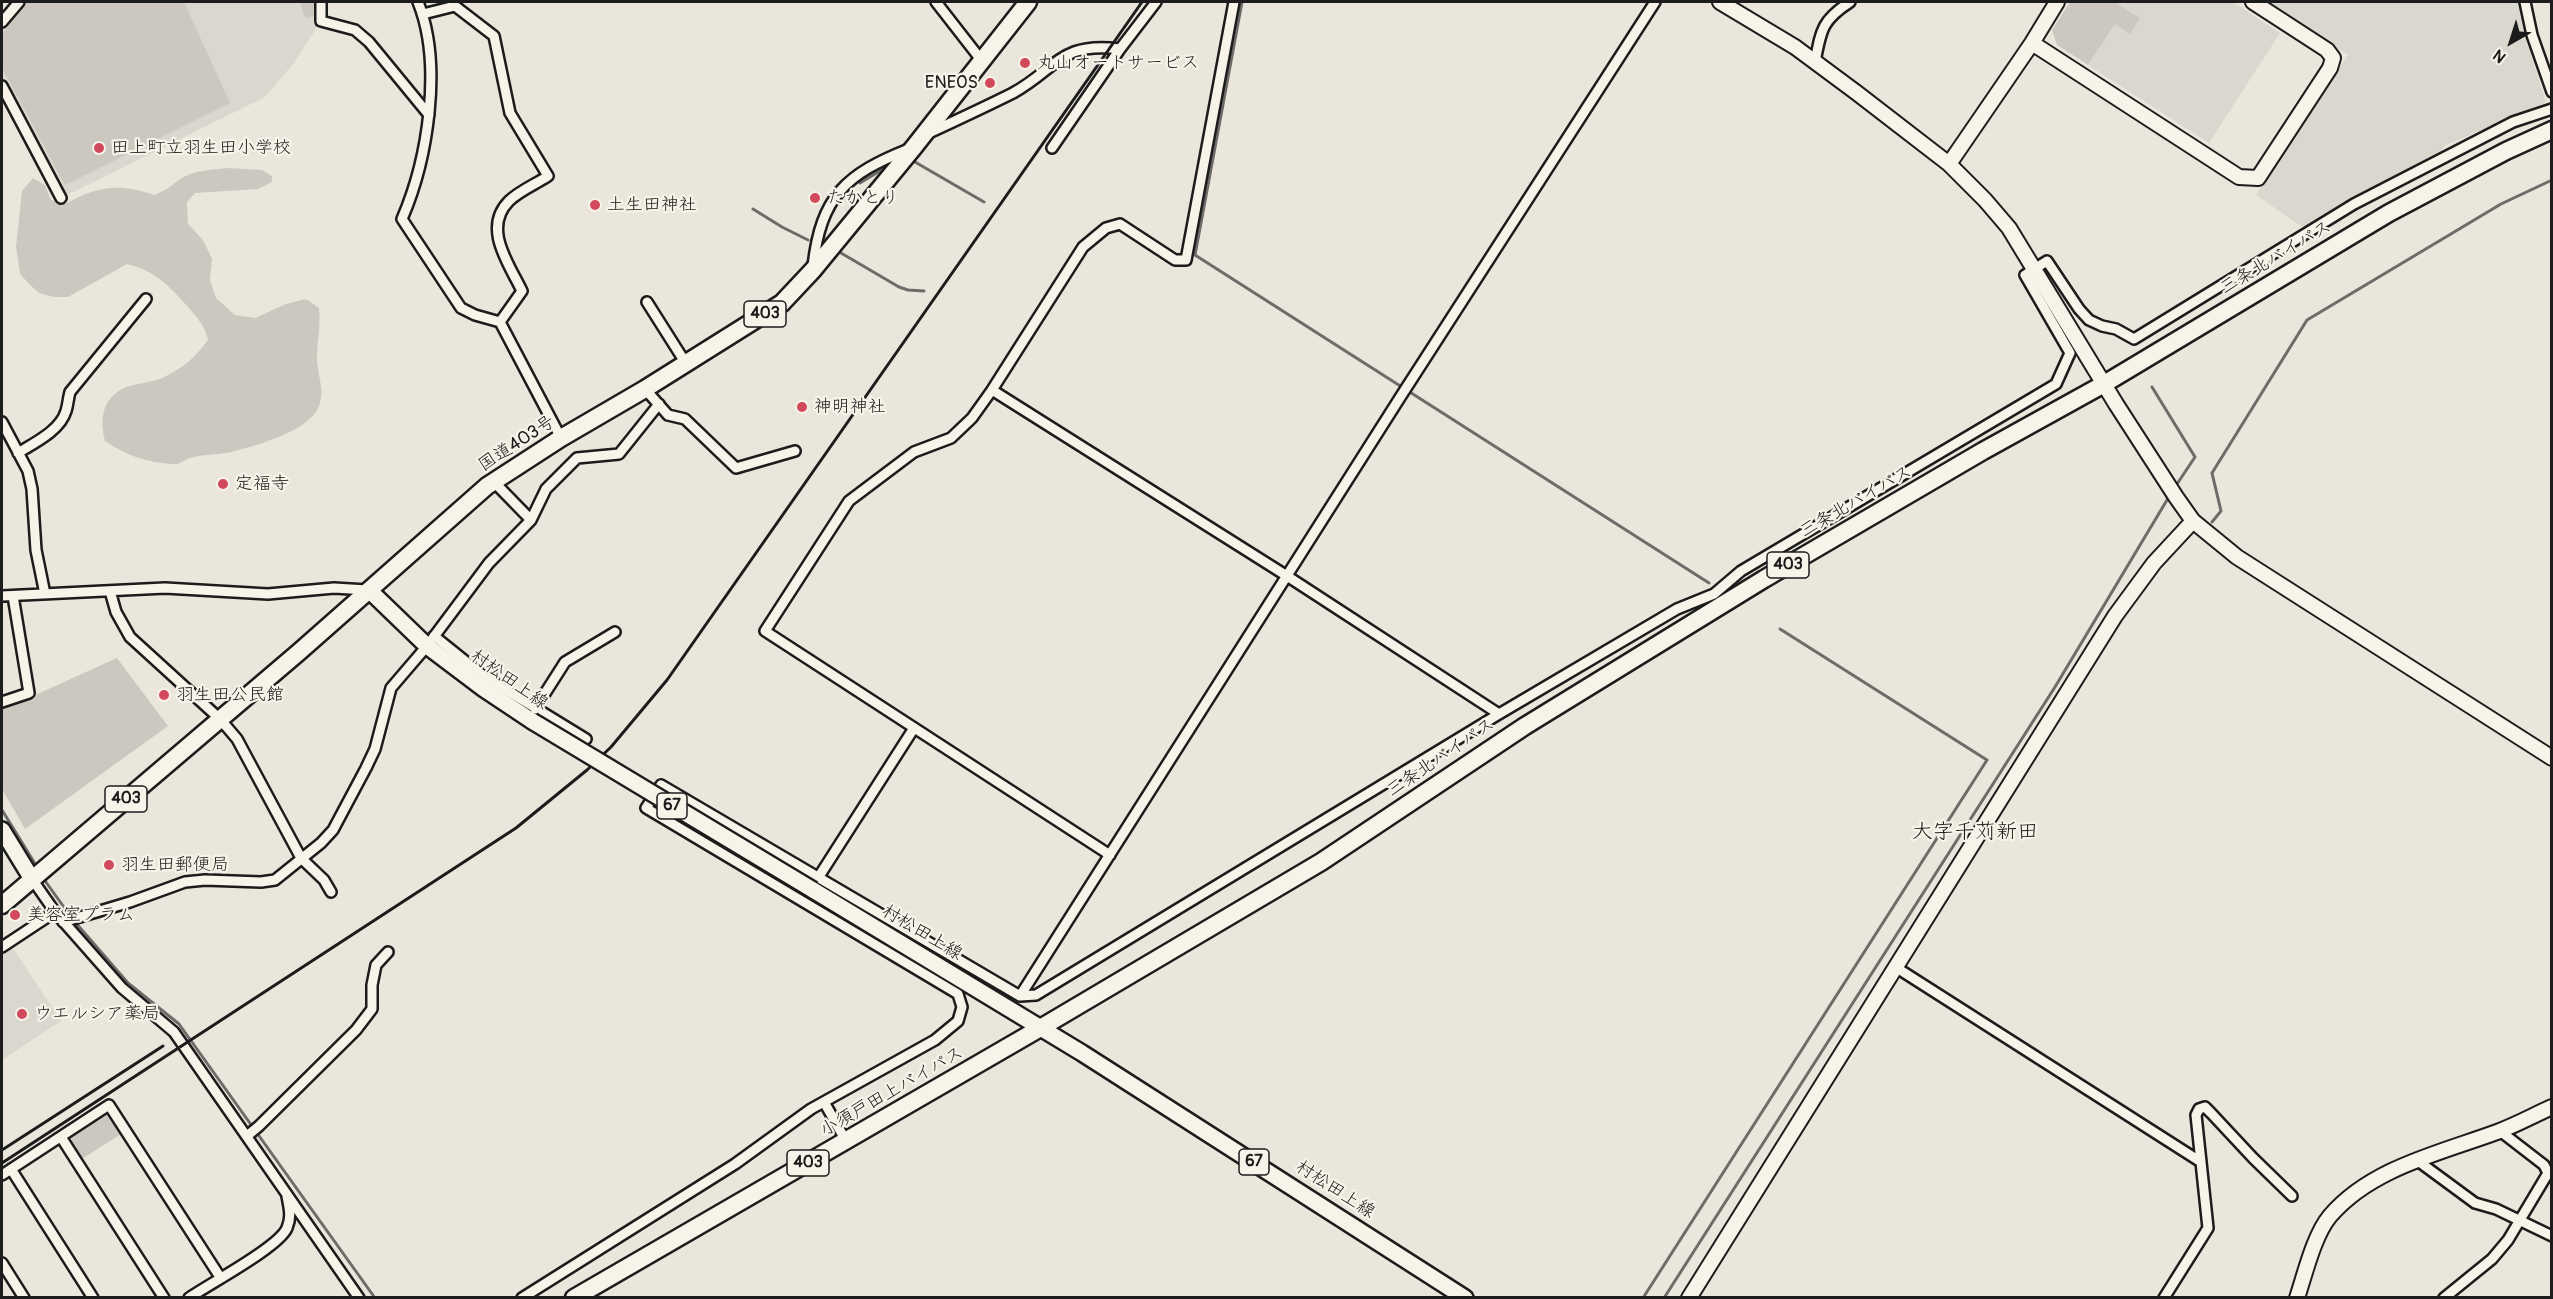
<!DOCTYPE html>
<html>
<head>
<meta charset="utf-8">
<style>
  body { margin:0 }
  #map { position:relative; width:2553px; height:1299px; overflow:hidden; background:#eae6dc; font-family:Pangolin,sans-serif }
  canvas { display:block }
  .frame { position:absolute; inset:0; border:3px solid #1c1c1c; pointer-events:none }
  .north { position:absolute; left:2481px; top:12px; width:60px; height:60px; -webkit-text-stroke:4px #f7f3e8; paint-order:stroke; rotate:219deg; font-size:16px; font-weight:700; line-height:24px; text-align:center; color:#1c1c1c }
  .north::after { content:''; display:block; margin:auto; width:21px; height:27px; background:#1c1c1c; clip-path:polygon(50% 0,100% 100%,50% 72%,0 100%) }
</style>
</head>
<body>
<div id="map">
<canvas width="2553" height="1299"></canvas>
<div class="frame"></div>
<div class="north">N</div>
</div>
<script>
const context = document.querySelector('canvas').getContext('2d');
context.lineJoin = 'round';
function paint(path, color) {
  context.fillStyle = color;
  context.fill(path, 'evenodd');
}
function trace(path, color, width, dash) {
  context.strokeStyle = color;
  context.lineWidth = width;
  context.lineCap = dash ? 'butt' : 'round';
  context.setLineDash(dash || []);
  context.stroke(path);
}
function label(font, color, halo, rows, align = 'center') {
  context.font = font + ' Pangolin,"Klee One",sans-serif';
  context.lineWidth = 4.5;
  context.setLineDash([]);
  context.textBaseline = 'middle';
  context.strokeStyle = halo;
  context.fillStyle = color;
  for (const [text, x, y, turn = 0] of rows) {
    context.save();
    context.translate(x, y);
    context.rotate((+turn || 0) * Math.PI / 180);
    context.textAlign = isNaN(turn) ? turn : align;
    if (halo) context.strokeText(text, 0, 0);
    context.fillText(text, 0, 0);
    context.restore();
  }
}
paint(new Path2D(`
  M19 2H321V21L293 64 265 97 61 198 2 86V22Z
  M2115 2H2233L2280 33 2209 143 2088 65 2115 24 2140 18Z
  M2266 2H2519L2525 37 2546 102 2444 146 2441 152 2304 228 2256 195 2348 55Z
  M9 942 61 1021 2 1060V947Z`), '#dad7ce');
paint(new Path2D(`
  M28 2H184L230 103 65 185 2 68V34Z
  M300 2H317L313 16 308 18 304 15Z
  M2070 2H2115L2140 18 2130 34 2115 24 2088 65 2057 45 2052 30Z
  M228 168 262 170 272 176V182L258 189 195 193 187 202 188 224 203 240 212 259 210 280 216 298 235 315 255 318 286 304 306 299 319 308C321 325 317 341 317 358 317 374 326 392 318 408 307 432 255 446 231 452 217 455 203 454 190 458 184 460 179 465 173 464 148 463 125 455 105 441 100 421 101 401 122 389 134 383 150 383 162 378 183 368 194 359 208 340 205 326 198 319 189 308 170 287 156 271 127 264L68 297H54L39 293 29 284 20 274 16 247 22 191 33 178 45 185 51 200 65 204C98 186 119 183 154 195 165 191 171 186 180 179 194 170 212 170 228 168Z
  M117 658 168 726 25 829 2 789V706L33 696Z
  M109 1105 126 1131 77 1162 61 1137Z`), '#ccc8c0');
trace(new Path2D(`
  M1242 2 1195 255 1709 583
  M915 162 984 202
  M860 183 888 166
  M753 209 782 227 808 240
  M841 253 899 287 908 290 924 291
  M2152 387 2195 457 2175 487
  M2212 522 2221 511 2212 473 2307 320 2501 204 2552 180
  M2 810 37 867
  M43 878 71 917
  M75 922 128 983 179 1024 375 1298
  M1643 1298 1987 760 1780 629
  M1664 1298 2055 687 2170 495`), '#6d6c68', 3);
const street = new Path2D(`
  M321 2V21L355 30 369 42 429 115
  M418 2C443 64 428 159 402 219L461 308 475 315 500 322 561 438
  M936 2 982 61
  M2525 2 2532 35 2552 92
  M423 14 455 6 494 36 510 113 548 176C536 184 519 191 509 201 482 228 509 264 522 291L500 322
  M2 22 19 2
  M1815 62C1821 30 1822 20 1850 2
  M2 86 61 198
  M929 133C957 120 985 107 1013 93 1057 69 1060 41 1120 49L1156 2
  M1052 148 1120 49
  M813 266C821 196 846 174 909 149
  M647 302 685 362
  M645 389 668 415 685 419 736 468 795 451
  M992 390 1287 576 1499 714
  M2 422 28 471 32 489 36 550 45 594
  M18 453C34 443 60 431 66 411 68 405 68 399 70 392L146 299
  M494 482 531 520
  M110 591 116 612 130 637 220 719 237 739 301 858 324 880 331 892
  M2 596 165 588 268 594 334 588 367 590
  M434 636 485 677 586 739
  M2 702 29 693 13 596
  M535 709 565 662 615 632
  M1110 855 765 631 849 501 914 452 951 438 972 418 992 390 1083 247 1106 228 1120 224 1175 260H1186L1234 2
  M818 878 914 728
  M32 879 55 912 122 988 174 1032 359 1298
  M63 922 130 902 185 882 205 880 261 882 275 880 321 843 333 830 366 768 375 749 391 688 427 646 489 563 531 520 546 489 577 458 619 454 659 404
  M2 947 55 912
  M1897 968 2201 1162
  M1020 996 1401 396 1655 2
  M824 1102 846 1141
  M247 1136 259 1126 356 1030 372 1009V985L376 965 388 952
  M61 1137 164 1298
  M2418 1161 2475 1203 2496 1209 2552 1236
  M11 1169 93 1298
  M2 1175 109 1105 220 1277
  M2 1263 24 1298
  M189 1298C209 1284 279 1247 287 1228 292 1216 289 1208 287 1196
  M522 1298 735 1164 811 1109 935 1040 958 1021 962 1007 958 994 646 808 661 785 1020 996 1036 995 1499 714 1677 609 1714 594 1741 571 2056 384 2070 353 2025 275 2047 261 2079 309 2089 320 2102 326 2116 329 2134 339 2354 204 2513 122 2552 109
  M2164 1298 2208 1228 2196 1115 2199 1109 2205 1107 2211 1113 2253 1158 2292 1196
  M2444 1298 2492 1259 2508 1240 2548 1173 2544 1165 2500 1131`);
const secondary = new Path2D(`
  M1720 2 1795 47 1857 93 1949 164 1985 200 2009 228 2116 404 2176 497 2193 521 2237 557 2552 758
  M2032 43 2239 177 2258 178 2330 68 2333 58 2327 50 2253 2
  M1949 164 2032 43 2057 2
  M1689 1298 2115 616 2154 563 2193 521
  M2297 1298C2305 1274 2314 1235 2330 1216 2371 1168 2440 1153 2497 1132 2516 1125 2534 1115 2552 1107`);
const primary = new Path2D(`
  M369 590 427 646 484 689 532 721
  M2 830 32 879
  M813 890 1082 1053 1465 1298`);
const highway = new Path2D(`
  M2 905 299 652 487 486 561 438 645 389 782 303 813 270 914 147 1028 2
  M574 1298 1042 1027 1321 862 1525 726 1764 579 1983 451 2104 384 2389 213 2506 151 2552 130`);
trace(street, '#1c1c1c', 14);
trace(secondary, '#1c1c1c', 18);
trace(primary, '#1c1c1c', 20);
trace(highway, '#1c1c1c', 21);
trace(street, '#f7f3e8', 9);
trace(secondary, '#f7f3e8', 14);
trace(primary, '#f7f3e8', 15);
trace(highway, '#f7f3e8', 16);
trace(new Path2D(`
  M2 1150 163 1046
  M2 1163 516 828 587 770 611 747 667 680 1142 2`), '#1c1c1c', 3);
const primaryBridge = new Path2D(`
  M532 721 813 890`);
trace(primaryBridge, '#1c1c1c', 20, []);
trace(primaryBridge, '#f7f3e8', 15);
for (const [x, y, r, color] of [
  [1025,63,6,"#d1495b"],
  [990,83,6,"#d1495b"],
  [99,148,6,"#d1495b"],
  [815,198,6,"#d1495b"],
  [595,205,6,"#d1495b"],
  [802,407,6,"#d1495b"],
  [223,484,6,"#d1495b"],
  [164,695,6,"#d1495b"],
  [109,865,6,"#d1495b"],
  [15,915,6,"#d1495b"],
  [22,1014,6,"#d1495b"]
]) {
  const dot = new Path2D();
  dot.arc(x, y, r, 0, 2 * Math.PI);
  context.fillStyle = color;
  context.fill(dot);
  trace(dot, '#f7f3e8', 2);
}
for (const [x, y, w] of [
  [765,314,42],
  [1788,565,42],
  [126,799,42],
  [672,806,30],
  [1254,1162,30],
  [808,1163,42]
]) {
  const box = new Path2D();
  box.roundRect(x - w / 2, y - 13, w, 26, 4.5);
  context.fillStyle = '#f7f3e8';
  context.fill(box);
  trace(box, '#1c1c1c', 1.5);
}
label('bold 16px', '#1c1c1c', null, [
  ["403",765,314],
  ["403",1788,565],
  ["403",126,799],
  ["67",672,806],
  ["67",1254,1162],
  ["403",808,1163]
]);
label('18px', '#1c1c1c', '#f7f3e8', [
  ["丸山オートサービス",1037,63],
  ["ENEOS",978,83,"right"],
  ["田上町立羽生田小学校",111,148],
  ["たかとり",827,198],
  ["土生田神社",607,205],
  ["神明神社",814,407],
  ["定福寺",235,484],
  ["羽生田公民館",176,695],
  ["羽生田郵便局",121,865],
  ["美容室プラム",27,915],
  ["ウエルシア薬局",34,1014]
], 'left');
label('18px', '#1c1c1c', '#f7f3e8', [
  ["三条北バイパス",2276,258,-31],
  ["国道403号",517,444,-33],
  ["三条北バイパス",1856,502,-30],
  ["村松田上線",509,680,35],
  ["三条北バイパス",1441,758,-34],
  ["村松田上線",922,933,31],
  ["小須戸田上バイパス",892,1092,-30],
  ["村松田上線",1335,1190,33]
]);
label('21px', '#1c1c1c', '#f7f3e8', [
  ["大字千苅新田",1975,833]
]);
</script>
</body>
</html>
